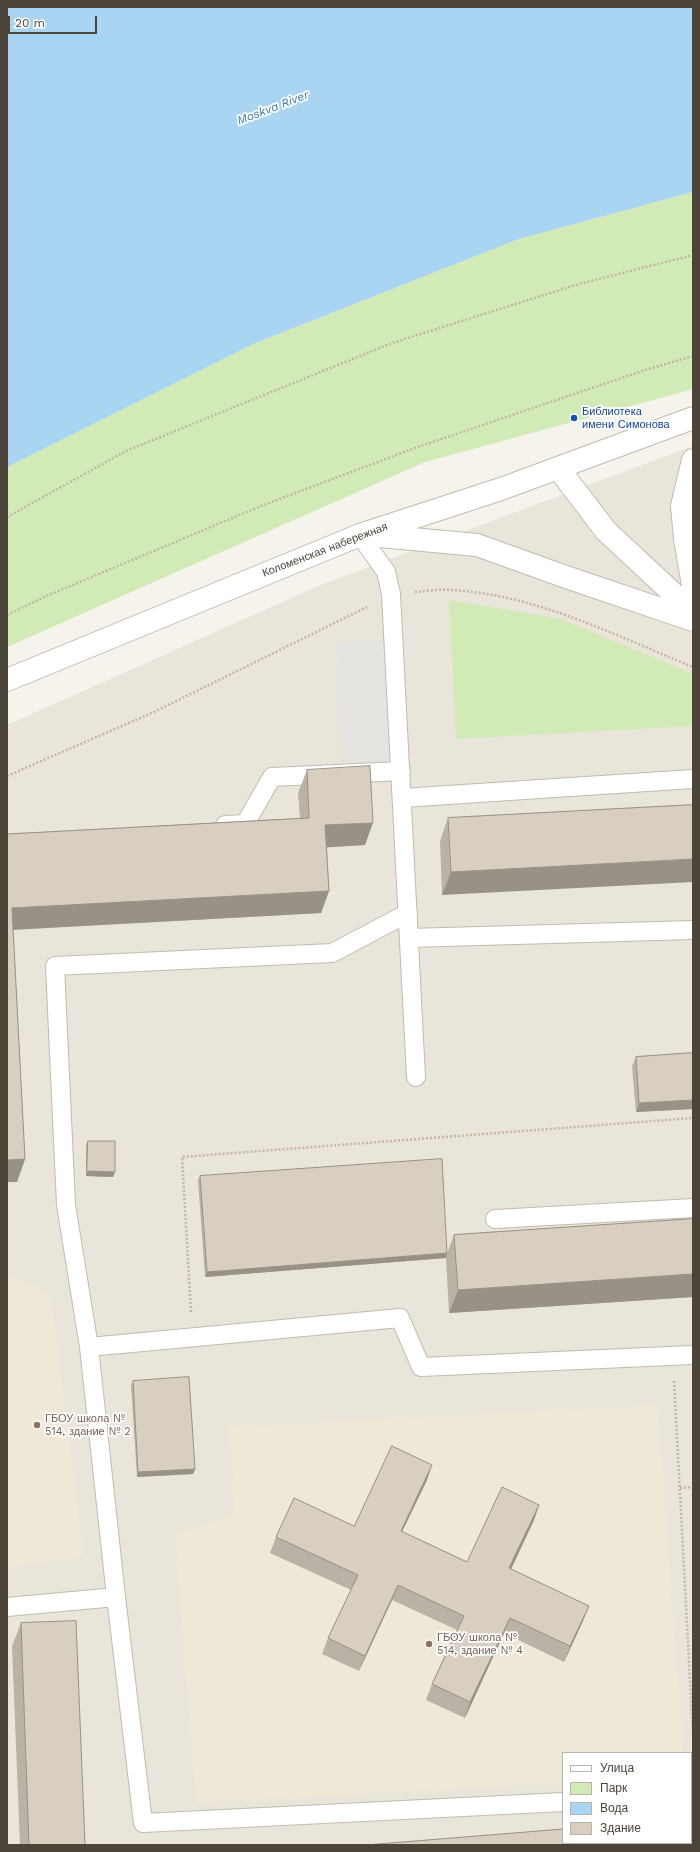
<!DOCTYPE html>
<html>
<head>
<meta charset="utf-8">
<style>
  body { margin:0 }
  #map { position:relative; width:700px; height:1852px; overflow:hidden; background:#f6f3ec; font-family:"Work Sans",sans-serif }
  canvas { display:block }
  .frame { position:absolute; inset:0; border:8px solid #4b4439; pointer-events:none }
  .legend { position:absolute; left:562px; top:1752px; width:130px; height:92px; box-sizing:border-box; background:#fff; border:1px solid #b7b4b0; margin:0; padding:5px 7px; list-style:none; font-size:12px; color:#4b4439 }
  .legend li { display:flex; align-items:center; gap:8px; height:20px }
  .legend b { width:20px; border:1px solid #b7b4b0 }
  .scale { position:absolute; left:8px; top:16px; width:89px; height:18px; box-sizing:border-box; border:2px solid #4b4439; border-top:0; padding-left:5px; font-size:12px; line-height:14px; white-space:nowrap; color:#4b4439; -webkit-text-stroke:3px #fff; paint-order:stroke }
</style>
</head>
<body>
<div id="map">
<canvas width="700" height="1852"></canvas>
<div class="frame"></div>
<ul class="legend">
<li><b style="height:5px;background:#fff"></b>Улица</li>
<li><b style="height:11px;background:#d2eab5"></b>Парк</li>
<li><b style="height:11px;background:#a9d4f2"></b>Вода</li>
<li><b style="height:11px;background:#d8cfc1"></b>Здание</li>
</ul>
<div class="scale">20 m</div>
</div>
<script>
const context = document.querySelector('canvas').getContext('2d');
context.lineJoin = 'round';
function paint(path, color) {
  context.fillStyle = color;
  context.fill(path, 'evenodd');
}
function trace(path, color, width, dash) {
  context.strokeStyle = color;
  context.lineWidth = width;
  context.lineCap = dash ? 'butt' : 'round';
  context.setLineDash(dash || []);
  context.stroke(path);
}
function label(font, color, halo, rows, align = 'center') {
  context.font = font + ' "Work Sans",sans-serif';
  context.lineWidth = 3.5;
  context.setLineDash([]);
  context.textBaseline = 'middle';
  context.strokeStyle = halo;
  context.fillStyle = color;
  for (const [text, x, y, turn = 0] of rows) {
    context.save();
    context.translate(x, y);
    context.rotate((+turn || 0) * Math.PI / 180);
    context.textAlign = isNaN(turn) ? turn : align;
    if (halo) context.strokeText(text, 0, 0);
    context.fillText(text, 0, 0);
    context.restore();
  }
}
paint(new Path2D(`
  M693 446V1845H7V725L323 584ZM563 1753H691V1843H563Z`), '#eae5da');
paint(new Path2D(`
  M7 1274 50 1294 83 1556 7 1567Z
  M657 1405 683 1753H563V1783L197 1803 175 1535 235 1515 230 1427Z`), '#efe8d6');
paint(new Path2D(`
  M693 192V389L425 462 7 647V467L253 344 519 239Z
  M449 600 561 619 693 674V726L456 739Z`), '#d2eab5');
paint(new Path2D(`
  M394 640 400 762 343 765 336 643Z`), '#e5e3e0');
paint(new Path2D(`
  M7 7H693V192L519 239 253 344 7 467Z`), '#a9d4f2');
const lane = new Path2D(`
  M360 535 386 572 391 594 416 1077
  M402 798 693 779
  M225 825 245 824 272 777 401 771
  M409 938 693 930
  M495 1219 693 1208
  M89 1347 400 1318 421 1367 693 1355
  M116 1597 143 1823 563 1802
  M7 1607 116 1597 89 1347 66 1205 55 966 332 953 408 913
  M691 1795H693`);
const street = new Path2D(`
  M693 460 682 506 685 539 693 585
  M558 468 606 531 693 612
  M369 535 477 545 566 577 693 620
  M7 680 360 535 501 489 693 418`);
trace(lane, '#c2bbae', 20);
trace(street, '#c2bbae', 24);
trace(new Path2D(`
  M7 517 126 451 392 343 579 284 693 255
  M415 592C426 591 439 589 451 590 534 594 617 636 693 667
  M7 615 44 597 261 506 415 448 645 370 693 356
  M7 776 154 712 367 607
  M191 1312 182 1157 693 1118
  M674 1381 693 1736
  M680 1488 693 1487`), '#c4b79f', 2.5, [2, 2]);
trace(lane, '#fff', 18);
trace(street, '#fff', 22);
paint(new Path2D(`
  M307 770 365 845 327 847 329 891 321 913 13 930 25 1159 17 1182 7 834 300 818 298 793Z
  M693 805 442 895 440 841 448 818Z
  M693 1053V1109L636 1112 632 1066 636 1057Z
  M88 1141 113 1177 86 1176V1145Z
  M200 1176 447 1253 454 1235 693 1219V1297L449 1313 446 1258 205 1277 198 1180Z
  M133 1381 195 1469 193 1474 137 1477 131 1385Z
  M427 1480 402 1532 467 1562 539 1505 534 1520 511 1569 583 1621 564 1662 504 1633 465 1718 426 1700 432 1684 457 1630 392 1600 359 1671 322 1654 328 1638 351 1590 270 1553 276 1537 354 1526Z
  M21 1623 85 1845H20L12 1646Z`), '#bab2a6');
paint(new Path2D(`
  M373 823 365 845 317 848 325 825Z
  M693 859V882L442 895 451 872Z
  M329 891 321 913 7 930 12 908Z
  M693 1100V1109L636 1112 639 1103Z
  M25 1159 17 1182H7V1160Z
  M87 1171 115 1172 113 1177 86 1176Z
  M447 1253 446 1258 205 1277 207 1272Z
  M693 1274V1297L449 1313 458 1290Z
  M432 1465 427 1480 395 1546 401 1531Z
  M195 1469 193 1474 137 1477 138 1472Z
  M539 1505 534 1520 504 1584 509 1568Z
  M398 1585 392 1600 359 1671 365 1656Z
  M589 1606 583 1621 564 1662 570 1646Z
  M510 1618 504 1633 465 1718 470 1702Z`), '#979187');
const building = new Path2D(`
  M370 766 373 823 325 825 329 891 12 908 25 1159 7 1160V834L309 818 307 770Z
  M693 805V859L451 872 448 818Z
  M693 1053V1100L639 1103 636 1057Z
  M88 1141H115V1172L87 1171Z
  M442 1159 447 1253 207 1272 200 1176Z
  M693 1219V1274L458 1290 454 1235Z
  M189 1377 195 1469 138 1472 133 1381Z
  M392 1446 432 1465 401 1531 467 1562 502 1487 539 1505 509 1568 589 1606 570 1646 510 1618 470 1702 432 1684 464 1616 398 1585 365 1656 328 1638 358 1575 276 1537 294 1498 354 1526Z
  M76 1621 85 1845H29L21 1623Z
  M693 1818V1845H366L563 1829V1843H691V1819Z`);
paint(building, '#d8cfc1');
trace(building, '#979187', 1);
for (const [x, y, r, color] of [
  [574,418,4,"#1a4fb4"],
  [37,1425,4,"#8d6e63"],
  [429,1644,4,"#8d6e63"]
]) {
  const dot = new Path2D();
  dot.arc(x, y, r, 0, 2 * Math.PI);
  context.fillStyle = color;
  context.fill(dot);
  trace(dot, '#fff', 1.5);
}
label('11px', '#164399', '#fff', [
  ["Библиотека",582,412],
  ["имени Симонова",582,425]
], 'left');
label('11px', '#4b4439', '#fff', [
  ["Коломенская набережная",325,550,-21]
]);
label('11px', '#785e54', '#fff', [
  ["ГБОУ школа №",45,1419],
  ["514, здание № 2",45,1432],
  ["ГБОУ школа №",437,1638],
  ["514, здание № 4",437,1651]
], 'left');
label('italic 12px', '#2e7ab2', '#fff', [
  ["Moskva River",273,108,-21]
]);
</script>
</body>
</html>
